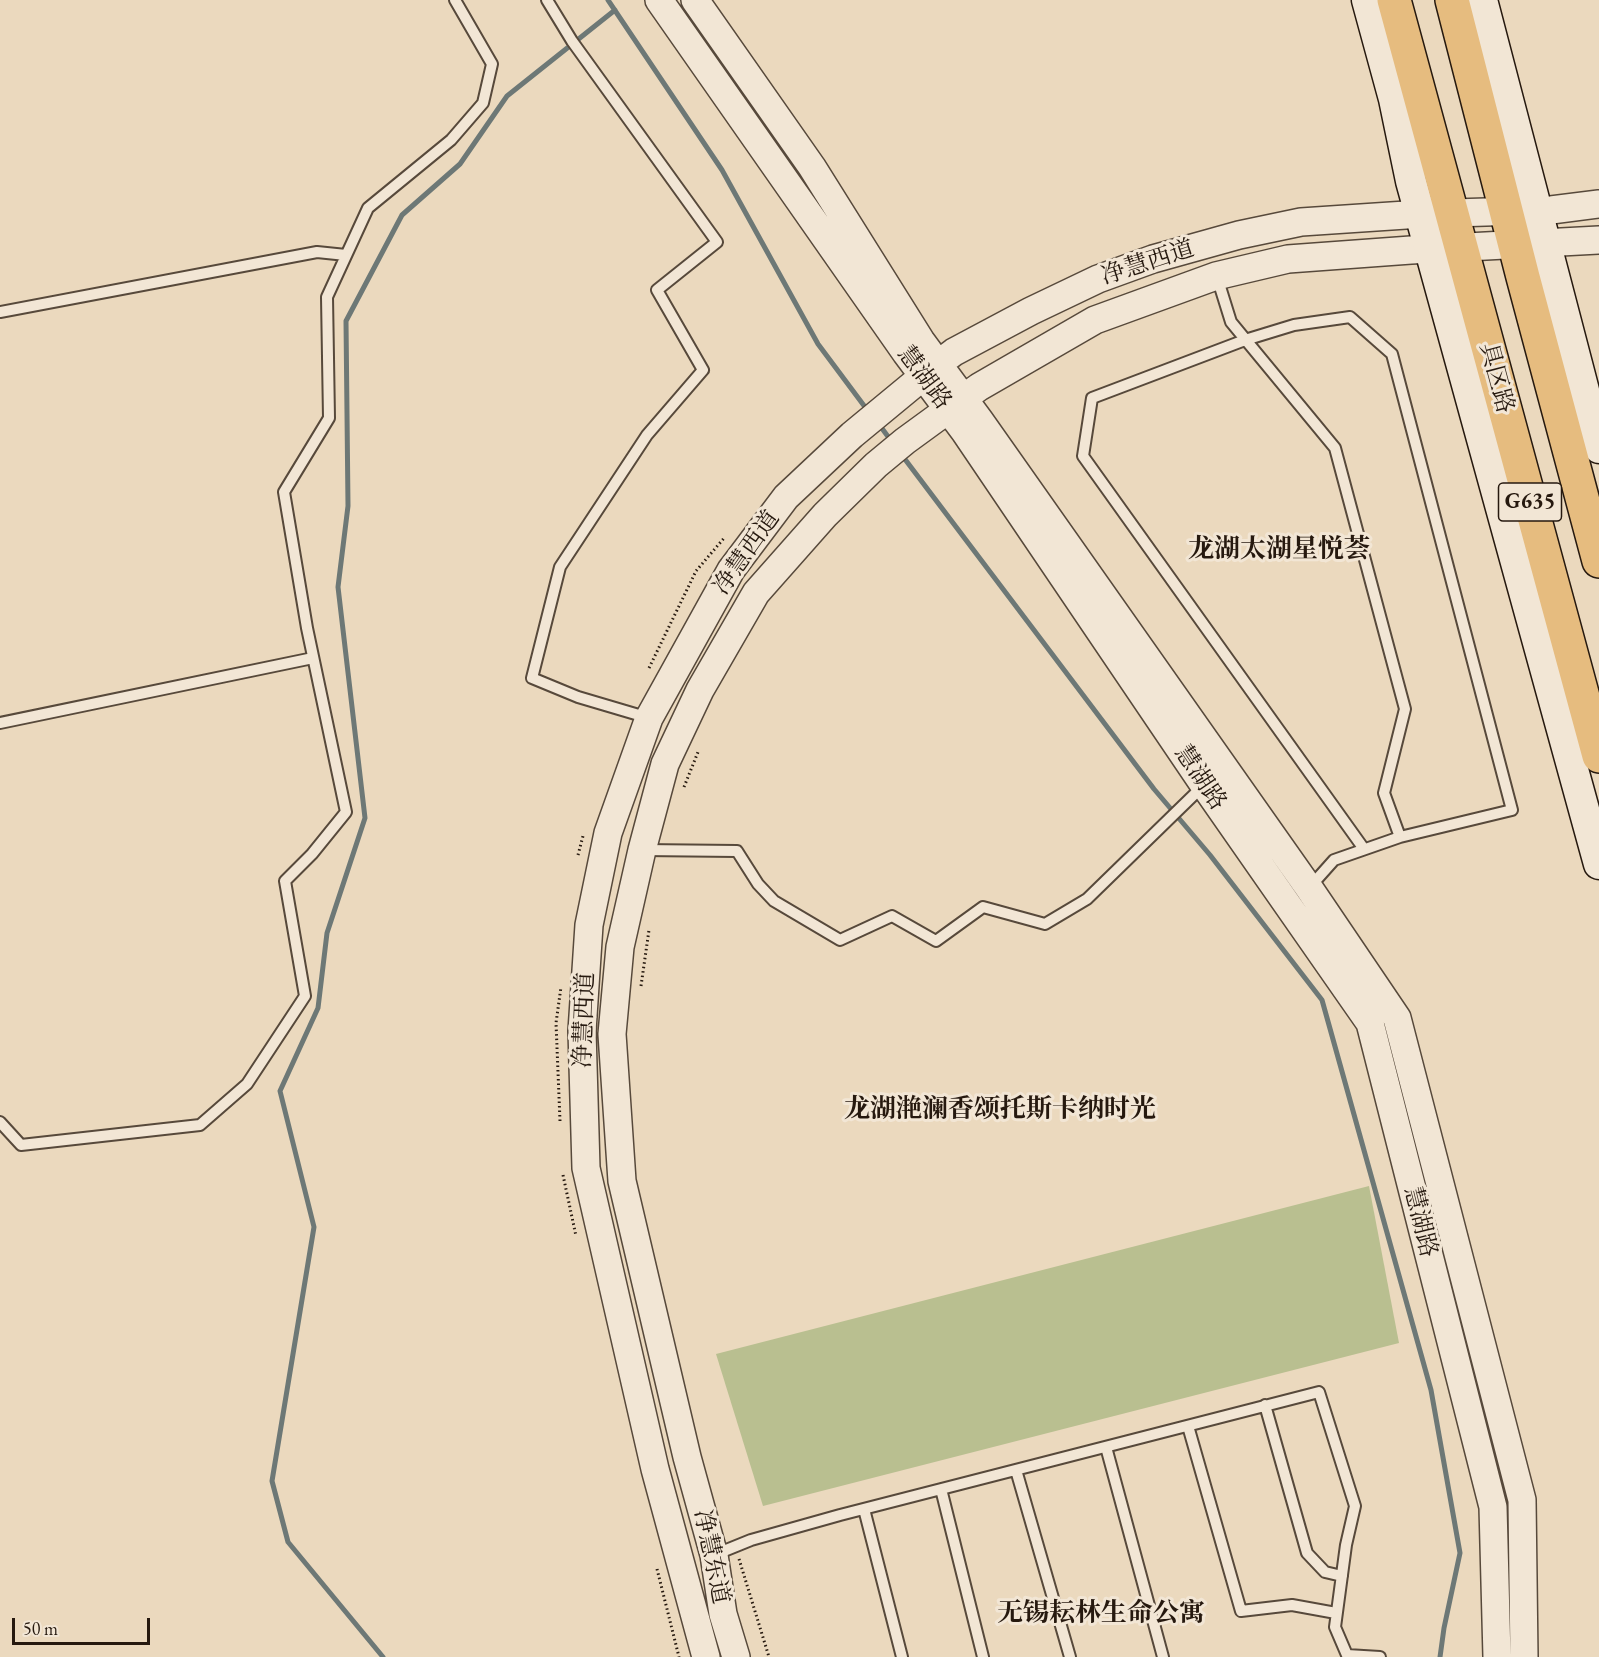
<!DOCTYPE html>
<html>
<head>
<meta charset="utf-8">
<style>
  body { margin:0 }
  #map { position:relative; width:1599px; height:1657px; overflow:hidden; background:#ebd9be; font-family:"EB Garamond",serif }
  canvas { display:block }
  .scale { position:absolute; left:12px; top:1618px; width:138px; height:27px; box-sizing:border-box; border:3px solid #26190f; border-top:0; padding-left:8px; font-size:18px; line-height:21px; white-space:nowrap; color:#26190f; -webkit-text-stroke:4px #f2e6d5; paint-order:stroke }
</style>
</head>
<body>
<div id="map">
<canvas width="1599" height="1657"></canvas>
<div class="scale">50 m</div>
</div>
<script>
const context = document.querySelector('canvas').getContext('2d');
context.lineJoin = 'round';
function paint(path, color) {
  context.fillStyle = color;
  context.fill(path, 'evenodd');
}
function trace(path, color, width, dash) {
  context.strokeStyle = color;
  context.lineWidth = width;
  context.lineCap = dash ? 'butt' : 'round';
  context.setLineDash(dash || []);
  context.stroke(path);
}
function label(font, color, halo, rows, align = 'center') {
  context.font = font + ' "EB Garamond","Noto Serif SC",serif';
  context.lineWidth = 6;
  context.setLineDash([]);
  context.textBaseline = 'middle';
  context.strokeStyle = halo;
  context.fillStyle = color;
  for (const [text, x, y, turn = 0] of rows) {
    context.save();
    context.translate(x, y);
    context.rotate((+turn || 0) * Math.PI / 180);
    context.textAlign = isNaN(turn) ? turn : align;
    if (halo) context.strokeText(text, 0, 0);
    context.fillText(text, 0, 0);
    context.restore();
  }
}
paint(new Path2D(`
  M1369 1186 1399 1343 763 1506 716 1354Z`), '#b9bf90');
trace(new Path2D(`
  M608 0 722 170 818 344 868 411
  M878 423 892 442
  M901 454 1154 789 1210 855 1322 1000 1431 1390 1460 1553 1444 1628 1440 1657
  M383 1657 288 1542 272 1481 314 1227 280 1091 318 1008 327 933 365 818 338 587 348 506 346 321 402 215 460 164 507 96 615 10`), '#6d7876', 5);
const service = new Path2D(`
  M547 0 572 41 717 242 657 290 703 370 647 435 560 567 532 678 578 697 649 718
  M1217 277 1231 322 1335 448 1405 709 1384 793 1400 837 1334 860 1309 888
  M0 312 317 252 346 255
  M0 723 313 658
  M1364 849 1083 456 1092 398 1245 340 1294 325 1350 317 1392 354 1512 810 1400 837
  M642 850 737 851 758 884 774 901 840 940 892 916 936 941 983 907 1045 924 1087 899 1204 785
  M0 1122 21 1145 200 1125 247 1084 305 996 285 881 312 854 346 812 307 628 284 492 329 418 327 297 368 208 451 140 483 103 492 64 455 0
  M1265 1405 1307 1553 1325 1572 1342 1576
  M1188 1426 1241 1611 1292 1605 1336 1613
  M1106 1447 1163 1657
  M1016 1470 1070 1657
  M941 1489 983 1657
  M864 1509 902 1657
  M714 1555 751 1540 840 1515 1319 1392 1355 1506 1346 1545 1335 1627 1347 1655 1380 1657`);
const tertiary = new Path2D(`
  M659 0 906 353 965 432 1204 785 1370 1023 1493 1507 1497 1657
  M695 0 812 167 921 341 980 421 1309 888 1397 1018 1522 1500 1524 1657
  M706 1657 655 1469 586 1168 582 1031 589 925 608 833 649 718 731 570 786 497 852 435 938 364 954 352 1031 311 1098 279 1153 259 1239 235 1301 222 1421 214 1551 210 1599 204
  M736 1657 723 1614 714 1555 687 1457 622 1181 612 1034 620 947 642 850 665 764 700 690 756 593 825 515 876 465 905 441 979 387 1095 320 1216 276 1288 259 1411 250 1599 240`);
const secondary = new Path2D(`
  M1367 0 1394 99 1411 181 1599 864
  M1482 0 1599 448`);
const trunk = new Path2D(`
  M1394 0 1599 756
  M1452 0 1523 277 1599 561`);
trace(service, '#57493b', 14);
trace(tertiary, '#57493b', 30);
trace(secondary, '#26190f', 33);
trace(trunk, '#26190f', 36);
trace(new Path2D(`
  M649 668 696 571 725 537
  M684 787 698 752
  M578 855 583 836
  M641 986 649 930
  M560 1121 556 1023 561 987
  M563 1175 576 1236
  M739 1559 769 1657
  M657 1569 679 1657`), '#26190f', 3, [1.5, 3]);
trace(service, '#f2e6d5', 10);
trace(tertiary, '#f2e6d5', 27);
trace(secondary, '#f2e6d5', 30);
trace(trunk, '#e6bc7f', 33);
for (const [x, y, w] of [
  [1530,502,63]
]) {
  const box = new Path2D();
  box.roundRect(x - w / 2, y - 19, w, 38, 4.5);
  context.fillStyle = '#f2e6d5';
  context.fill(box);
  trace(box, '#26190f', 1.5);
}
label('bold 22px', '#26190f', null, [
  ["G635",1530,502]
]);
label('24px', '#26190f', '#f2e6d5', [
  ["净慧西道",1148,263,-18],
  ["慧湖路",924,378,53],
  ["具区路",1496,378,75],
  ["净慧西道",747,553,-55],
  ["慧湖路",1200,778,56],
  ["净慧西道",585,1020,-88],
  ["慧湖路",1420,1222,76],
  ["净慧东道",711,1557,78]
]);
label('bold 26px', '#26190f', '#f2e6d5', [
  ["龙湖太湖星悦荟",1279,550],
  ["龙湖滟澜香颂托斯卡纳时光",1000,1110],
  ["无锡耘林生命公寓",1101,1614]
]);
</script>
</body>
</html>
